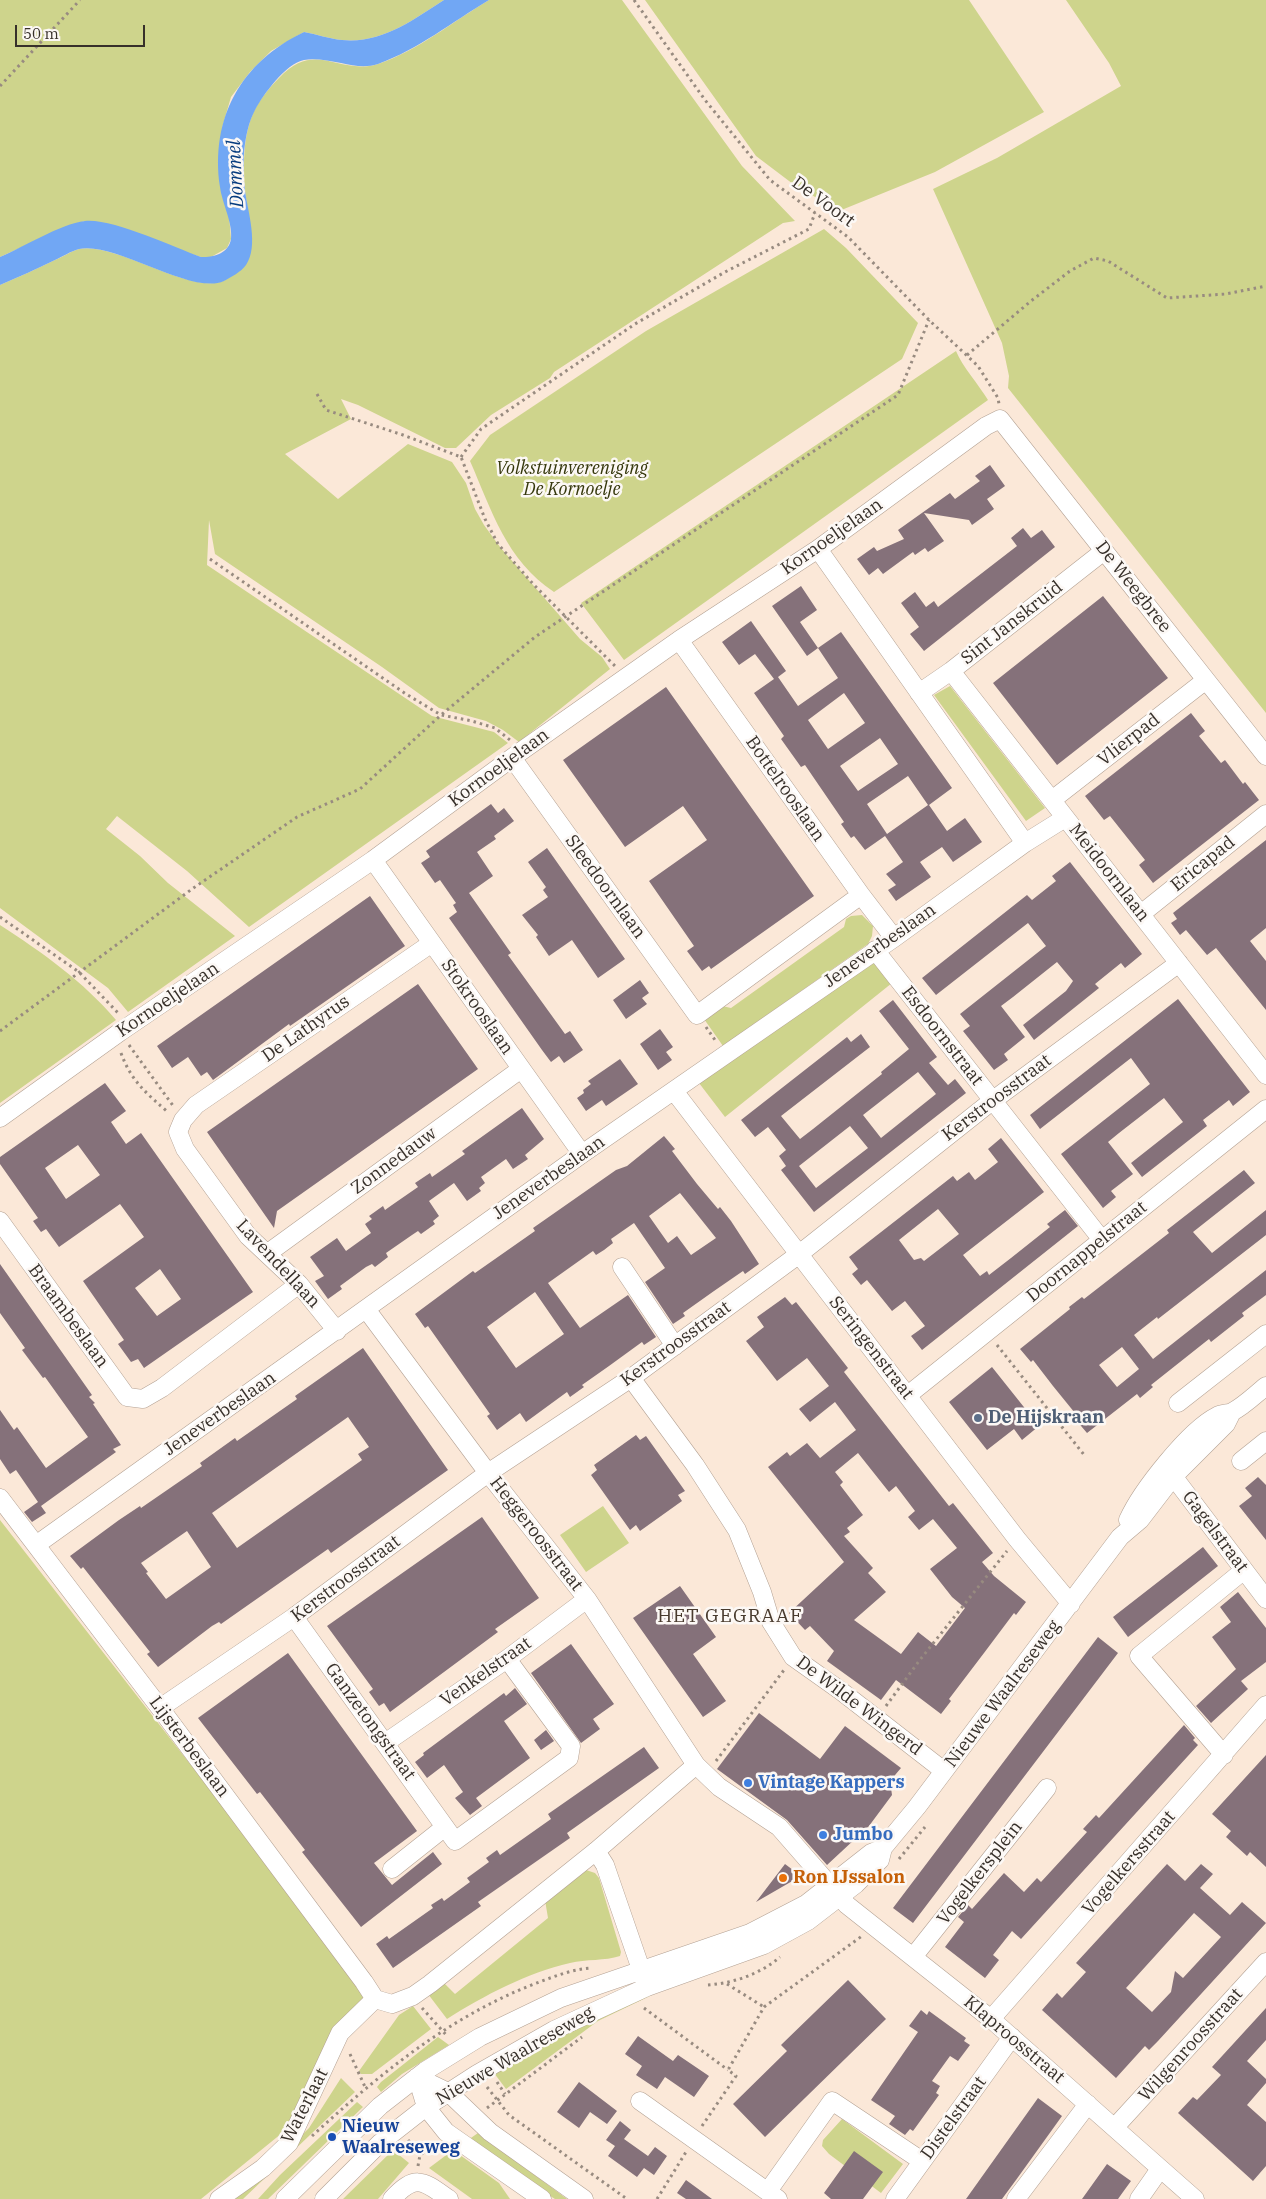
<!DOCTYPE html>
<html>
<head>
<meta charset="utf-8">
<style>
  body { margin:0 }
  #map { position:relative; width:1266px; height:2199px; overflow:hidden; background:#fbe8d8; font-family:"IBM Plex Serif",serif }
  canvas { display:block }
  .scale { position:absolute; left:15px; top:25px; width:130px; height:22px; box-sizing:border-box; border:2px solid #37302a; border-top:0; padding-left:6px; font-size:15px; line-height:18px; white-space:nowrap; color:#37302a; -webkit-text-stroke:4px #fcf8f5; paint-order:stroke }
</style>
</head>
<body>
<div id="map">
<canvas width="1266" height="2199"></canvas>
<div class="scale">50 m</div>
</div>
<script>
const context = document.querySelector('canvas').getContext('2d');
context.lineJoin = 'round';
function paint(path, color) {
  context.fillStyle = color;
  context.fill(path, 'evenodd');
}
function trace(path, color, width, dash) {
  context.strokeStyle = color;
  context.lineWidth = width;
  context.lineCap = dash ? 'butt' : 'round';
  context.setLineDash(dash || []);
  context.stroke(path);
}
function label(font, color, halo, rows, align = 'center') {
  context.font = font + ' "IBM Plex Serif",serif';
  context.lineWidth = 5;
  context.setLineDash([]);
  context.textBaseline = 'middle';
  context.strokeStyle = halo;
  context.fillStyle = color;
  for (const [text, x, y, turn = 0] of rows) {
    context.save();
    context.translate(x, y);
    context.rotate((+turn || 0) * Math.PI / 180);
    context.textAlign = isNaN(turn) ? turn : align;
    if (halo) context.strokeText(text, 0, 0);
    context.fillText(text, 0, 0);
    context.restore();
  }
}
paint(new Path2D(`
  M0 0H444C413 20 381 44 342 40 329 39 317 34 304 32L271 51 250 72 231 97 222 128 231 239 227 248 211 257H201L85 221 68 226 0 257Z
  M489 0H622L742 166 795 221 783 223 554 372 550 378 491 415 456 448H445L358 405 341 399 351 419 285 454 338 499 408 444 452 462 466 483 475 509 484 525 500 547 580 639 602 657 610 669 519 742 503 730 486 721 439 708 382 667 215 554 209 520 207 565 432 716 494 732 508 743 249 927 187 871 117 816 106 829 140 856 168 883 235 936 128 1012 108 988 0 908V285C18 277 37 269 55 260 63 257 71 251 79 249 115 241 194 297 225 280 264 258 248 224 245 189 243 163 243 135 254 111 260 99 270 87 279 78 316 39 338 76 378 64 419 50 452 22 489 0Z
  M645 0H969L1044 112 935 172 839 211 793 184 756 156Z
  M1066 0H1266V713L1008 388 1009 376 1002 343 933 189 997 158 1121 86 1109 63Z
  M824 229 846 248 918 323 902 359 554 592C506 560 492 511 470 461L490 435 646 331Z
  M956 351C962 366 979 385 988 400L624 660 581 603Z
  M950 686 1045 808 1026 821 934 695Z
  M862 915 873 926 872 936 868 944 723 1046 704 1019 722 1006 731 1008 844 927 846 919 851 916Z
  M0 925C43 953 83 981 116 1020L0 1103Z
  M874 960 892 983 725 1117 699 1083Z
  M603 1506 629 1543 586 1572 560 1535Z
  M0 1520 370 1995 287 2129 201 2199H0Z
  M586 1870 595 1873 599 1878 621 1952 620 1956C605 1961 586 1959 570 1963 527 1973 485 1995 447 2019L428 1994 444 1983 455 1994 548 1918 545 1900 580 1872Z
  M652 1995 598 2021 506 2089 494 2073 582 2022Z
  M413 2006 431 2029 372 2074H361L359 2071 399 2015Z
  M438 2037 449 2045 402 2074 381 2092 377 2087 381 2082Z
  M341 2078 355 2092 243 2199H227L285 2152 309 2128Z
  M357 2102 363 2107 268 2199H258L280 2175Z
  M842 2119 903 2164 881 2193 829 2154 822 2146 823 2140Z
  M478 2133 567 2199H555L497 2163 468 2140Z
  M393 2150 409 2163 378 2199H343Z
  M453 2150 499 2183 510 2199H472L429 2168Z`), '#ced48c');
paint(new Path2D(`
  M444 0H489C452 22 419 49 378 64 366 68 354 66 341 63 329 61 316 58 304 60 286 63 263 95 255 110 243 133 242 166 245 191 248 212 259 246 246 265 241 272 231 277 224 281 192 296 115 241 79 249 71 251 62 257 55 260 37 269 18 277 0 285V257C24 247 60 224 85 221 112 218 173 247 201 257 213 258 229 253 231 239 233 223 222 203 220 187 210 118 241 62 304 32 317 34 329 39 342 40 381 44 413 20 444 0Z`), '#71a7f4');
paint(new Path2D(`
  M990 465 1005 486 987 499 994 509 972 525 969 520 924 513 944 541 928 552 925 548 915 555 913 552 883 574 878 568 869 575 857 559 874 547 877 551 904 539 898 530 950 493 955 499 966 491 980 481 975 476Z
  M1023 528 1031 538 1042 530 1055 547 924 651 910 634 919 627 901 603 915 592 926 607 934 601 938 607 1017 546 1011 538Z
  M801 586 817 610 800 622 818 648 807 656 772 606Z
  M1103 596 1168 678 1057 765 993 683Z
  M751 621 786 671 778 677 798 706 838 678 818 648 841 632 952 788 929 805 947 831 965 818 982 842 953 862 942 847 920 862 931 877 896 901 888 890 896 885 886 874 903 862 885 836 865 850 854 836 851 838 841 824 844 822 805 765 801 767 781 739 784 736 754 693 774 679 755 654 739 665 722 642ZM844 693 865 723 828 749 808 720ZM880 738 898 764 858 791 840 766ZM908 776 928 805 887 834 867 804Z
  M666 687 814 896 711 969 709 966 702 971 687 951 694 946 649 881 707 840 683 806 625 847 563 760Z
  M1191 713 1205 731 1199 736 1221 763 1225 760 1243 784 1245 782 1259 800 1153 883 1139 865 1145 860 1110 816 1104 820 1085 796Z
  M491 804 498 813 504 808 514 821 494 836 496 839 477 852 493 876 469 893 511 953 508 955 565 1034 570 1031 583 1050 564 1063 559 1056 551 1062 542 1050 449 918 457 912 453 905 456 903 440 880 435 883 421 863 430 857 426 851Z
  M1266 840V928L1250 941 1266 961V1010L1216 948 1207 955 1186 930 1180 935 1171 923 1177 919 1173 913Z
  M547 848 625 959 598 978 572 940 549 956 536 937 538 935 522 915 548 897 543 890 546 887 528 862Z
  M1070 862 1142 954 1125 968 1121 963 1095 984 1099 988 1034 1040 1023 1025 1066 991 1073 981 1057 962 1013 997 1001 1006 1025 1037 1004 1054 1008 1060 994 1070 963 1031 970 1026 960 1014 1046 946 1028 923 936 995 922 978 1027 895 1032 900 1056 881 1052 876Z
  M370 896 405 946 290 1026 289 1024 213 1080 207 1072 201 1076 188 1057 172 1068 157 1046Z
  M640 980 649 993 642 998 647 1004 626 1019 613 1000Z
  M418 984 478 1069 277 1211 274 1228 207 1132Z
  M1178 999 1250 1092 1233 1106 1229 1100 1203 1120 1207 1126 1142 1177 1131 1163 1183 1122 1164 1098 1119 1133 1108 1142 1133 1174 1111 1191 1116 1197 1103 1208 1061 1154 1150 1084 1131 1058 1040 1129 1030 1115Z
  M893 1000 937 1057 929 1063 948 1085 955 1079 966 1093 814 1212 781 1170 786 1166 779 1156 786 1150 768 1127 755 1137 741 1120 847 1037 851 1042 861 1034 870 1047 781 1116 800 1139 813 1129 882 1074 881 1072 909 1049 879 1011ZM918 1072 936 1094 881 1138 863 1115ZM850 1126 868 1148 816 1188 799 1166Z
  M660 1029 673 1047 666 1052 672 1060 658 1070 640 1044Z
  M620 1059 638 1084 606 1106 602 1100 586 1111 577 1098 584 1093 583 1090 591 1084 588 1081Z
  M105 1083 126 1111 111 1122 126 1144 141 1133 253 1292 144 1368 138 1359 131 1362 118 1344 124 1340 83 1281 144 1237 120 1204 59 1247 46 1229 41 1232 33 1221 38 1218 0 1164V1157ZM78 1145 100 1175 66 1199 45 1168ZM160 1269 181 1299 157 1316 135 1288Z
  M522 1108 544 1139 525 1155 528 1159 513 1169 506 1159 481 1177 485 1183 479 1188 481 1191 467 1201 454 1183 429 1201 439 1216 433 1221 435 1224 421 1234 418 1231 412 1235 386 1253 388 1257 375 1267 372 1264 366 1267 340 1286 342 1289 328 1299 315 1281 324 1276 310 1257 337 1238 346 1251 371 1233 365 1224 372 1219 369 1216 383 1206 385 1210 392 1205 418 1187 415 1183 430 1173 432 1177 465 1154 462 1151Z
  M664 1136 675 1149 672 1151 697 1184 718 1209 720 1207 731 1221 759 1264 745 1274 743 1271 714 1291 683 1313 685 1316 673 1324 645 1282 665 1268 634 1223 611 1239 613 1243 604 1250 596 1255 593 1251 548 1283 580 1328 628 1295 656 1337 644 1345 642 1342 609 1366 582 1385 584 1387 570 1397 567 1392 526 1422 520 1413 497 1430 487 1416 490 1414 428 1326 425 1328 415 1314 473 1271 475 1273 535 1231 533 1228 616 1170 627 1166ZM680 1193 716 1238 691 1255 677 1236 668 1243 649 1216ZM535 1292 564 1334 516 1368 487 1327Z
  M1001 1138 1044 1192 963 1255 980 1276 987 1271 989 1275 1011 1258 1050 1227 1047 1224 1065 1210 1078 1226 922 1350 911 1336 925 1326 905 1301 892 1311 867 1280 861 1285 852 1274 858 1269 849 1257 953 1176 957 1181 969 1172 975 1180 998 1162 988 1149ZM938 1209 959 1234 924 1261 921 1258 914 1260 899 1240Z
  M1244 1170 1255 1183 1193 1232 1212 1253 1266 1210V1235L1158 1319 1157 1317 1134 1335 1153 1359 1266 1270V1295L1242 1313 1244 1316 1211 1342 1209 1339 1151 1385 1153 1387 1140 1398 1137 1394 1087 1433 1076 1420 1079 1418 1053 1386 1033 1360 1031 1362 1020 1349 1070 1309 1069 1307 1082 1297 1084 1299 1169 1233 1167 1230ZM1122 1347 1139 1369 1117 1387 1099 1365Z
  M0 1264 92 1395 89 1397 95 1403 93 1404 121 1445 113 1449 116 1452 41 1506 46 1513 32 1522 24 1512 38 1502 16 1470 10 1474 0 1459V1410L14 1430 17 1427 46 1468 88 1437 45 1377 43 1378 22 1350 25 1348 0 1313Z
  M785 1297 792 1305 796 1302 848 1368 844 1372 949 1506 953 1503 993 1553 982 1562 994 1576 1026 1602 1016 1615 1014 1613 984 1653 949 1699 951 1701 941 1714 896 1680 881 1700 827 1661 834 1651 810 1626 805 1630 789 1613 844 1562 768 1467 787 1452 790 1456 807 1443 820 1458 856 1430 835 1402 810 1422 799 1409 829 1386 807 1358 777 1381 746 1341 764 1327 757 1317ZM858 1453 889 1492 896 1486 915 1511 908 1517 919 1530 933 1519 957 1548 930 1569 952 1597 965 1608 936 1646 918 1632 901 1654 854 1620 886 1592 868 1573 873 1568 844 1536 850 1532 847 1528 863 1515 840 1485 843 1482 835 1472Z
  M363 1348 448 1470 331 1553 328 1549 221 1624 219 1622 212 1626 158 1667 147 1654 150 1652 83 1567 81 1569 70 1556 119 1520 140 1506 141 1508 202 1466 200 1463 235 1438 237 1441 297 1399 295 1396ZM348 1417 369 1447 358 1454 362 1460 237 1548 212 1513ZM187 1531 211 1567 166 1599 146 1573 148 1572 141 1563Z
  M992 1367 1039 1426 1022 1440 1014 1429 987 1450 949 1402Z
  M636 1435 640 1440 646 1436 685 1491 678 1495 682 1501 640 1531 636 1525 630 1530 591 1475 597 1470 594 1465Z
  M1258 1477 1266 1485V1514L1261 1508 1266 1514V1540L1239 1506 1252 1496 1245 1488Z
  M482 1517 539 1598 495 1629 498 1632 390 1712 384 1703 379 1706 369 1692 373 1689 327 1626Z
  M1203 1547 1218 1566 1128 1637 1113 1617Z
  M680 1586 716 1637 693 1654 726 1701 703 1717 633 1618Z
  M1238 1592 1266 1628V1662L1241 1681 1248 1689 1211 1723 1196 1706 1236 1669 1212 1637 1231 1622 1220 1607Z
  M1098 1637 1118 1653 913 1923 893 1908Z
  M571 1644 614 1704 593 1719 600 1729 581 1743 531 1673Z
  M288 1653 417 1831 374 1863 392 1885 433 1852 442 1864 361 1927 302 1852 305 1850 260 1792 257 1794 198 1718Z
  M515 1688 527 1704 504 1721 530 1758 476 1798 482 1806 470 1815 455 1798 463 1792 444 1765 427 1778 415 1762 424 1755 423 1753 504 1693 506 1696Z
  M759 1713 820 1759 845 1726 901 1768 890 1781 892 1795 869 1826 827 1865 787 1820 717 1769Z
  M1184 1725 1195 1738 1193 1740 1198 1745 1021 1939 1012 1931 993 1955 999 1960 985 1978 945 1947 964 1922 958 1917 968 1905 972 1909 1004 1873 1024 1892 1037 1878 1041 1882 1087 1832 1083 1829 1096 1815 1099 1818Z
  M546 1730 554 1741 541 1750 534 1740Z
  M644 1747 659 1768 567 1833 570 1838 478 1902 481 1906 393 1968 376 1944 387 1936 389 1939 433 1908 431 1905 442 1898 444 1901 470 1882 467 1878 489 1862 486 1858 497 1850 500 1855 551 1819 548 1814Z
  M1266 1755V1867L1250 1852 1247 1856 1226 1837 1231 1831 1212 1814Z
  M785 1864 801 1876 756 1902Z
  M1167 1864 1185 1881 1201 1864 1213 1874 1200 1888 1230 1915 1242 1902 1266 1923 1158 2041 1149 2050 1145 2046 1116 2078 1042 2010 1057 1993 1062 1998 1086 1972 1076 1963ZM1194 1913 1221 1937 1183 1978 1175 1971 1171 1992 1152 2012 1126 1988Z
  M848 1980 886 2019 765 2137 733 2104 787 2051 781 2045Z
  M1266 2008V2040L1247 2061 1266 2079V2083L1247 2105 1266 2122V2166L1253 2181 1178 2113 1193 2097 1197 2100 1221 2075 1212 2067Z
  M921 2010 927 2015 929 2011 966 2038 964 2041 970 2045 958 2061 950 2056 932 2081 940 2086 936 2093 939 2095 913 2131 910 2129 905 2135 889 2124 895 2116 871 2100 918 2032 909 2026Z
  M638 2036 673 2061 678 2055 709 2076 694 2097 665 2077 657 2089 636 2075 642 2066 625 2054Z
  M579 2082 617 2111 607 2124 590 2112 579 2128 557 2112Z
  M1038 2098 1062 2116 1016 2180 1002 2199H966Z
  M620 2121 631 2130 624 2139 648 2156 655 2147 667 2156 654 2175 644 2168 637 2177 608 2156 615 2146 606 2140Z
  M854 2151 883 2172 863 2199H831L824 2193Z
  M1107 2164 1131 2181 1123 2192 1118 2199H1082Z
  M686 2180 712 2199H686L677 2193Z`), '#85717a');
const minor = new Path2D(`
  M818 549 1025 843
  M679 640 861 895 894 938
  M951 671 1266 1075
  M919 693 951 671 1104 551
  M513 759 697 1015 861 895
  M1052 800 1206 680
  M373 860 582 1154
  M1141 914 1266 814
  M875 950 1102 1240
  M674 1091 1017 1539 1071 1604
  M0 1118 120 1032 373 860 520 752 679 640 818 549 986 426 1000 419 1266 756
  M0 1221 127 1397 143 1399 162 1388 299 1284
  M268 1253 521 1069
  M622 1267 675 1346
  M366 1309 488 1473 587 1599 696 1765 719 1787 779 1827 847 1905 991 2019 1195 2199
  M337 1331 299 1284 248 1236 185 1149 178 1132 183 1120 196 1105 432 943
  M631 1378 695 1465 737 1530 762 1592 771 1622 793 1657 841 1691 944 1771
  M908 1395 1266 1109
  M1178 1403 1266 1334
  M1241 1461 1266 1441
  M1165 1469 1179 1484 1266 1599
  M0 1498 160 1708 364 1982 375 1999
  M1128 1520C1141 1491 1189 1430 1217 1416 1222 1413 1228 1414 1232 1412 1244 1406 1256 1394 1266 1386
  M36 1545 582 1154 894 938 1025 843 1065 818
  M294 1617 455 1841 569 1758 571 1746 507 1659
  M160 1708 294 1617 488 1473 631 1378 798 1255 992 1101 1179 963
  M385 1743 507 1659 587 1599
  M1224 1755 1139 1656 1243 1571
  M596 1851 605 1865 645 1981
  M392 1869 445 1827
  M913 1957 1047 1788
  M375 1999 392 2004 413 1996 430 1984 596 1851 696 1765
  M991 2019 1266 1705
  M417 2077 448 2092 490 2132 584 2199
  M417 2077 426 2107 446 2132 542 2199
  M640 2101 778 2199
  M1115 2127 1266 1962
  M768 2191 832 2101 922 2161
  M219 2199 263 2168 289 2143 340 2033 375 1999
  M285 2199 380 2106 425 2071 480 2037 561 1998 750 1933 806 1904 871 1853 883 1848
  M324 2199 380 2143 426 2107 477 2074 554 2030 647 1987 764 1945 808 1921 856 1884 880 1860 883 1848 917 1807 1120 1537 1140 1520 1173 1477 1226 1424 1232 1412
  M392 2199C416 2173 423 2181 449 2199
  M895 2199 1012 2037
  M1016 2199 1088 2104
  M1139 2199 1160 2169`);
trace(minor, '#b3a193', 19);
trace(new Path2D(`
  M634 0 705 100 770 180 848 237 929 320 978 366 998 398 999 404
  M0 86 80 0
  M967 355 1031 301 1070 271 1094 258 1108 261 1167 298 1226 294 1266 286
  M317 394 326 410 403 435 461 457 485 519 498 544 534 585 615 666
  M461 457 481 429 635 324 725 272 809 229 815 213
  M210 559 406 694 441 715 472 721 495 728 510 740
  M0 917 79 972 119 1014
  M706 1027 717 1043
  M0 1031 192 889 297 817 360 789 441 715 535 637 898 395 929 320
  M129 1045 174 1107
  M121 1053C131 1081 147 1094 169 1113
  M997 1345 1085 1456
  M886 1706 919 1661 1007 1551
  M716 1761 784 1670
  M899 1859 925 1827
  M727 1984 764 2007
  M708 1985C734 1983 760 1974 780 1957
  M422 2008 448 2037
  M644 2008 728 2070
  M350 2054 366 2089
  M497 2082 505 2094
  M487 2087 509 2115 627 2199
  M487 2108 582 2037
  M702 2126 736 2076 728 2070 764 2007 862 1936
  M312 2136C380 2074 447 2018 534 1984 553 1977 572 1969 592 1968
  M408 2140 420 2155
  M418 2166 420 2155 435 2145
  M657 2199 686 2152`), '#988b80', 3, [2.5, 4]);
trace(minor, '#fff', 18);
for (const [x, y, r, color] of [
  [978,1418,5,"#5c6f8a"],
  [748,1783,5,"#3f7fe0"],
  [823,1835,5,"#3f7fe0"],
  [783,1878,5,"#e8710a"],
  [332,2137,5,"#1a4fb4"]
]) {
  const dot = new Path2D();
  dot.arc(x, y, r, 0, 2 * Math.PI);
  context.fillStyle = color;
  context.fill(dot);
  trace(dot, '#fcf8f5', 2);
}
label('18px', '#37302a', '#fcf8f5', [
  ["De Voort",823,202,36],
  ["Kornoeljelaan",832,537,-35],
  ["De Weegbree",1133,587,52],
  ["Sint Janskruid",1012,623,-38],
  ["Vlierpad",1129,740,-38],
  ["Kornoeljelaan",499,768,-36],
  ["Bottelrooslaan",785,789,55],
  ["Ericapad",1203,864,-39],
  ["Meidoornlaan",1109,873,52],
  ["Sleedoornlaan",605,887,54],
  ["Jeneverbeslaan",880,946,-35],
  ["Kornoeljelaan",168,1000,-34],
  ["Stokrooslaan",477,1007,55],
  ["De Lathyrus",306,1029,-35],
  ["Esdoornstraat",942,1036,52],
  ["Kerstroosstraat",997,1098,-37],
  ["Zonnedauw",394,1161,-36],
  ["Jeneverbeslaan",549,1178,-35],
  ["Doornappelstraat",1087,1252,-39],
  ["Lavendellaan",278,1264,47],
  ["Braambeslaan",68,1316,54],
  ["Kerstroosstraat",676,1344,-36],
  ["Seringenstraat",871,1348,52],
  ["Jeneverbeslaan",220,1414,-35],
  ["Gagelstraat",1215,1532,53],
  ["Heggeroosstraat",536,1534,52],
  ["Kerstroosstraat",346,1579,-37],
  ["Venkelstraat",486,1672,-35],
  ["Nieuwe Waalreseweg",1003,1694,-53],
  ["De Wilde Wingerd",859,1706,37],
  ["Ganzetongstraat",370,1722,54],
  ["Lijsterbeslaan",189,1747,53],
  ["Vogelkersstraat",1129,1863,-49],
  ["Vogelkersplein",980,1873,-52],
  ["Klaproosstraat",1014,2040,40],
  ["Wilgenroosstraat",1191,2045,-48],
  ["Nieuwe Waalreseweg",515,2056,-30],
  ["Waterlaat",305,2106,-63],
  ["Distelstraat",954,2118,-54]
]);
label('italic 18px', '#35370b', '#fcf8f5', [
  ["Volkstuinvereniging",572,469],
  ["De Kornoelje",572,490]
]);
label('bold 18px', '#4e5e75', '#fcf8f5', [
  ["De Hijskraan",988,1418]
], 'left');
label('bold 18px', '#366cbe', '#fcf8f5', [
  ["Vintage Kappers",758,1783],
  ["Jumbo",833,1835]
], 'left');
label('bold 18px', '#c56008', '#fcf8f5', [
  ["Ron IJssalon",793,1878]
], 'left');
label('bold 18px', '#164399', '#fcf8f5', [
  ["Nieuw",342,2127],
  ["Waalreseweg",342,2148]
], 'left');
label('italic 19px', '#053b7e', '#fcf8f5', [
  ["Dommel",236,174,-93]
]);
context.letterSpacing = '1px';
label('19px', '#493b2e', '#fcf8f5', [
  ["HET GEGRAAF",730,1617]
]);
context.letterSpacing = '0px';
</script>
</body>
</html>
